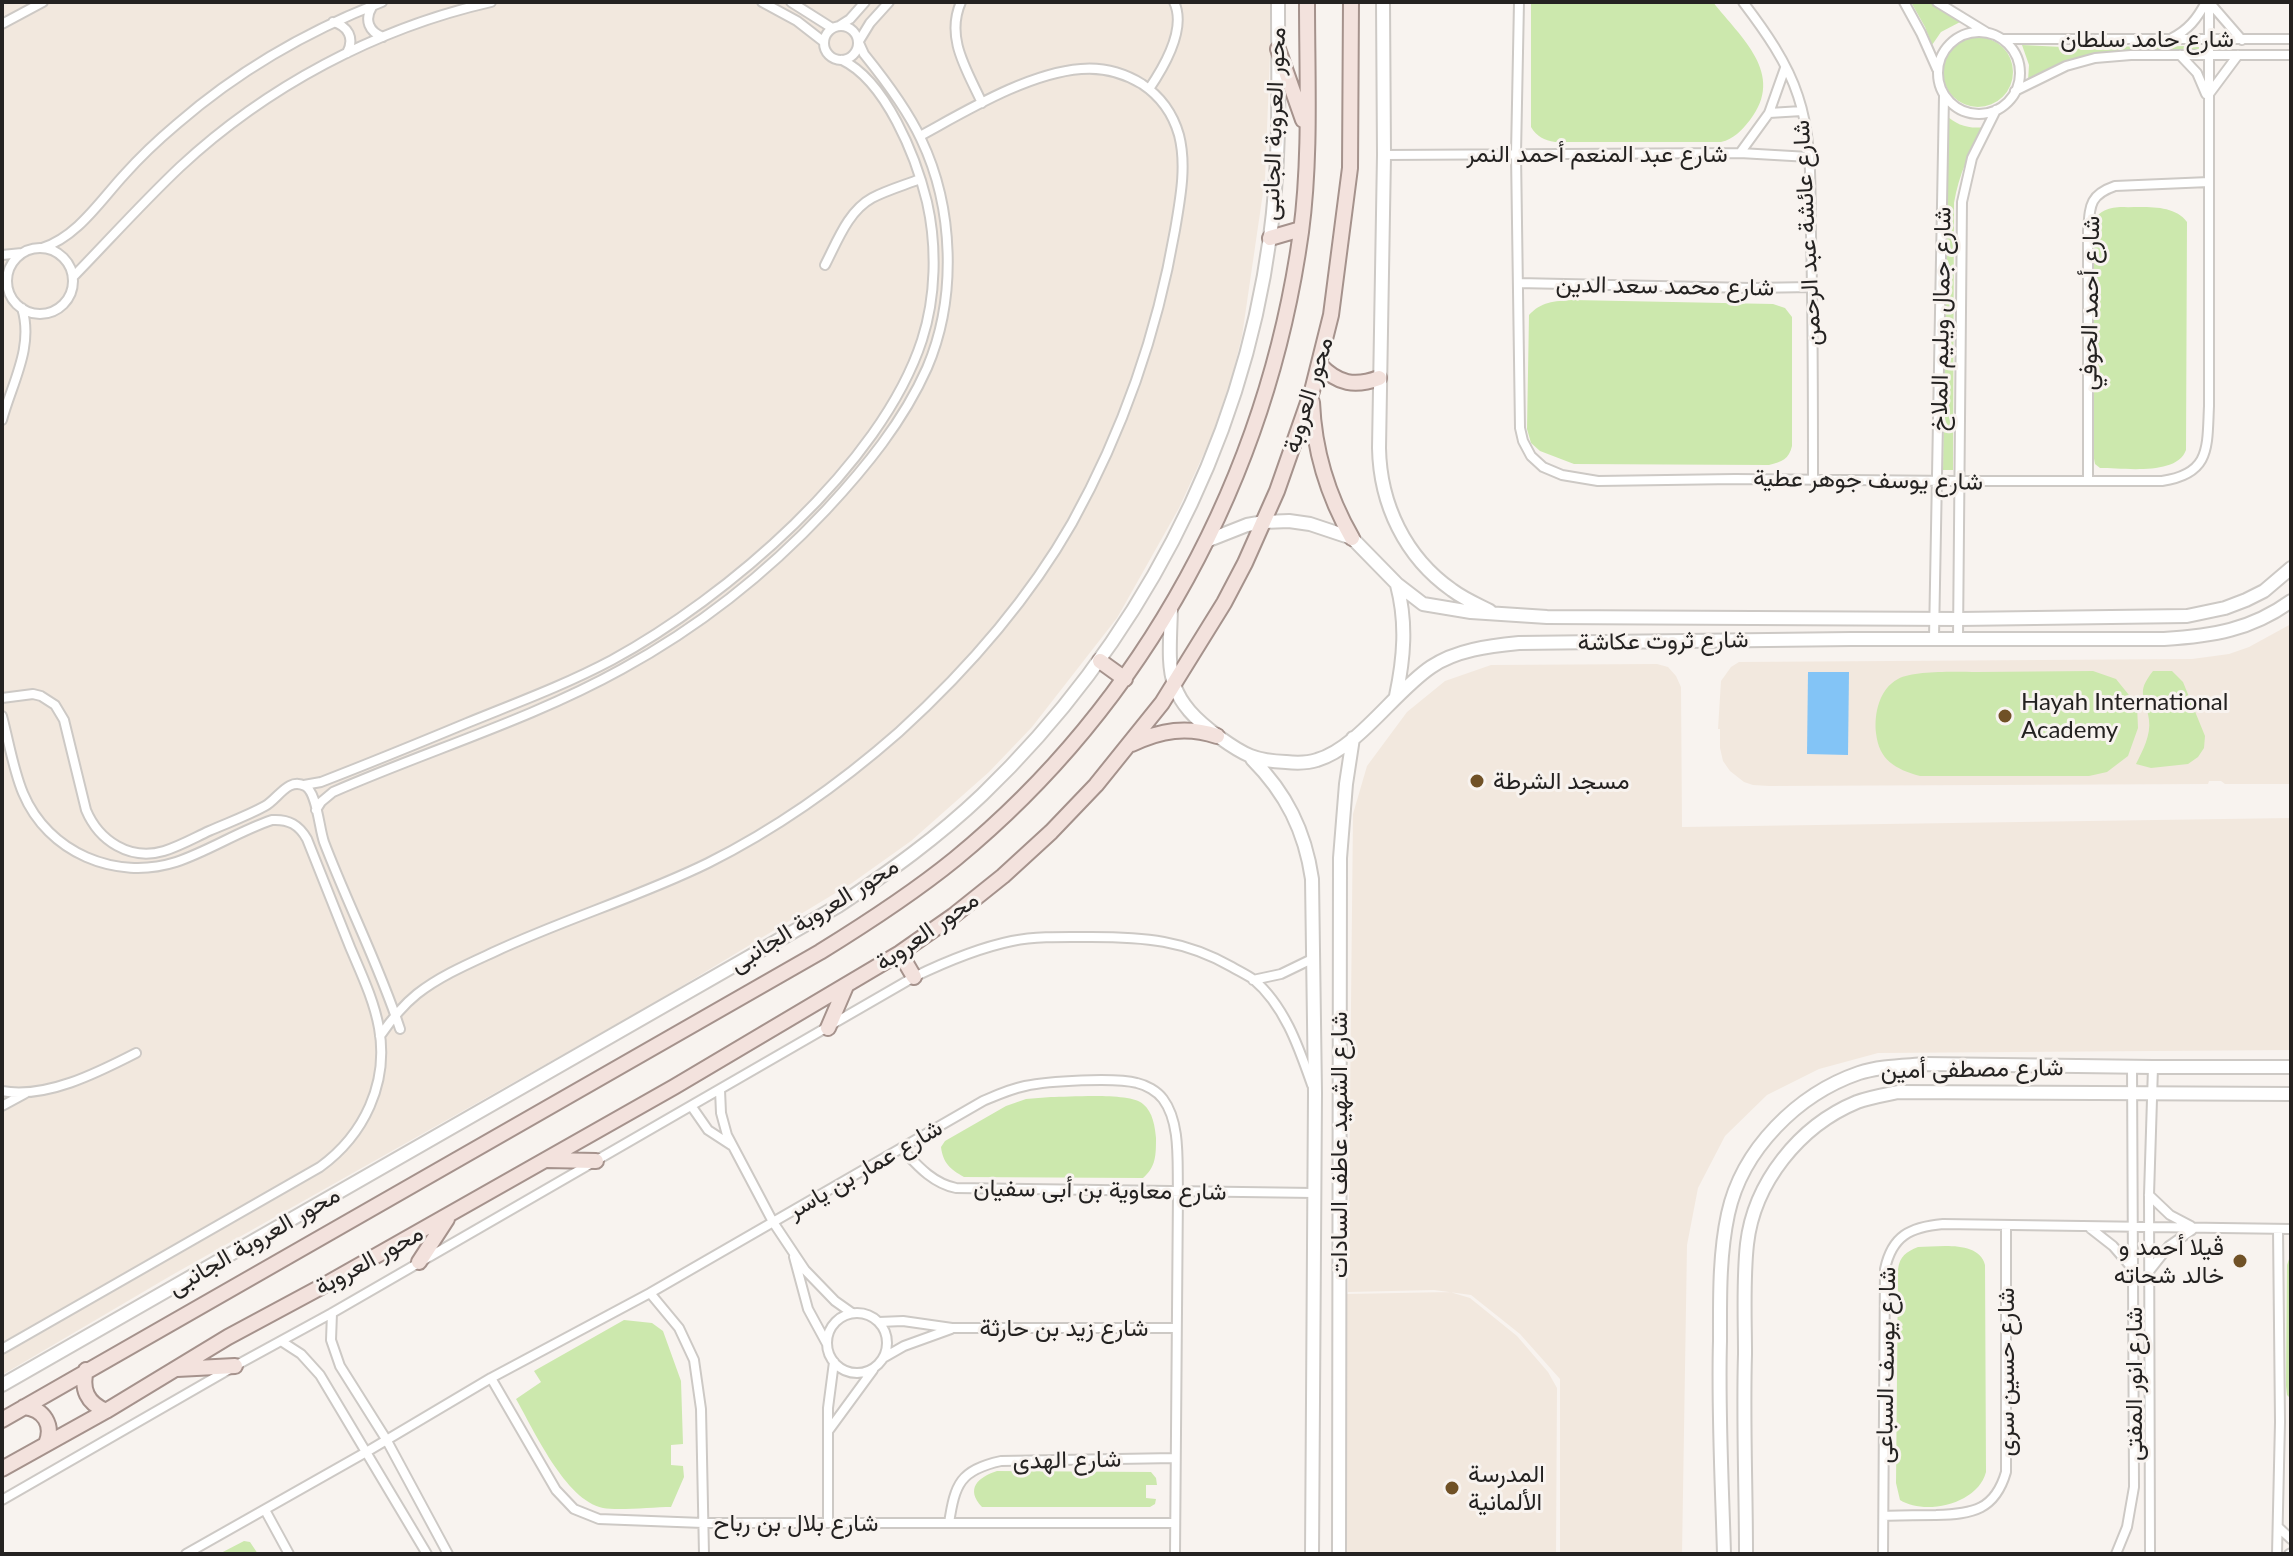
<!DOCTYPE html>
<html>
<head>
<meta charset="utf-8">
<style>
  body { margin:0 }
  #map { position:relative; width:2293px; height:1556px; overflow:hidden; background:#f8f3ef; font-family:Lato,sans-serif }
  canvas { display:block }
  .frame { position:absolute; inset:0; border:4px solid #242221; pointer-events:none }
</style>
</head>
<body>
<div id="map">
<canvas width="2293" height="1556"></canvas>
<div class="frame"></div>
</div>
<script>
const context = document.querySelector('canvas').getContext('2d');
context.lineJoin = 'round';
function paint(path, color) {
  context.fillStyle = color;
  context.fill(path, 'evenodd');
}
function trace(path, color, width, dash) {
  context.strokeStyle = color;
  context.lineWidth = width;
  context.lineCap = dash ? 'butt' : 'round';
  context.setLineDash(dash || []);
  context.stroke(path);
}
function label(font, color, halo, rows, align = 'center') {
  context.font = font + ' Lato,Vazirmatn,sans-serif';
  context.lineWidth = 6;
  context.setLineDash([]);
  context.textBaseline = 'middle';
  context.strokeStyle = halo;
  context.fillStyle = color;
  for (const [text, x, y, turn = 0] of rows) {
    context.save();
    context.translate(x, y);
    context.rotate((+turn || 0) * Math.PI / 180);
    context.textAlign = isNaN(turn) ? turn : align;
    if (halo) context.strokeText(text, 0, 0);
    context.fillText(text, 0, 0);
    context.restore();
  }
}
paint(new Path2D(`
  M2 2H1272V4L1265 179 1242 336 1231 381 1211 438 1179 508 1117 618 1032 727 989 772 911 841 852 883 649 1006 172 1275 2 1375Z
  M2291 624V784H2225L2221 781H2209L2208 784 1769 786 1753 785 1744 782 1730 771 1723 761 1720 748V729H1718L1721 681 1731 667 1739 662 2192 659 2229 654 2249 647Z
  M1657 664 1668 667 1676 676 1681 687 1682 827 2291 818V1050L1878 1053 1819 1069 1767 1095 1725 1136 1698 1188 1687 1245 1682 1554H1560V1379L1520 1334 1471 1295 1434 1290 1348 1292 1353 814 1367 766 1407 712 1445 681 1491 665Z
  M1450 1292 1470 1298 1517 1336 1548 1372 1557 1388 1556 1554H1346L1347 1294Z`), '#f2e8de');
paint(new Path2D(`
  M1531 2H1713C1741 38 1786 74 1750 120 1741 131 1734 139 1721 142H1555C1544 140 1537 137 1531 127Z
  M1911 2H1930L1962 21 1941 32 1932 45 1925 27Z
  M1943 72a35 35 0 1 1 70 0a35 35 0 1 1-70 0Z
  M2022 45 2062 47 2199 46V53C2136 53 2084 46 2028 81L2029 65Z
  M1945 114C1957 126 1969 129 1986 127 1969 152 1959 174 1954 203L1953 470H1943L1947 169Z
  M2120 207C2142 208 2173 203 2187 222L2186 450C2177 476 2123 468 2100 468L2095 464 2092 448 2094 225C2096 211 2108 208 2120 207Z
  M1572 300 1773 304 1785 308 1792 317V446C1789 459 1782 462 1769 465L1574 464 1540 451 1531 443 1527 429 1529 315C1541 302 1554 301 1572 300Z
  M2093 671 2116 679 2137 705 2138 728 2128 756 2107 772 2089 776H1920C1895 769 1879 760 1876 733 1874 714 1879 689 1898 679 1915 670 1957 672 1977 672 2015 672 2054 671 2093 671Z
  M2153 671H2172L2183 682 2205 736 2204 748 2198 757 2188 764 2151 768 2136 764C2143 750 2151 735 2149 720 2146 695 2135 694 2153 671Z
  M1051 1097C1071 1097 1130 1092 1143 1104 1153 1112 1155 1127 1156 1138 1156 1155 1156 1167 1143 1178L964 1177C950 1169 943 1163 941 1147L945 1141 1006 1106 1026 1099Z
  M1918 1247C1938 1247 1979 1240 1985 1265L1986 1472C1978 1504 1925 1516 1900 1500L1896 1483 1898 1269C1900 1256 1906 1252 1918 1247Z
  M2291 1253V1399L2287 1395 2286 1386 2287 1265Z
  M624 1320 652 1323 663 1331 681 1381 683 1444 671 1445V1465L683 1466 684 1477 671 1507C653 1507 618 1511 603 1508 565 1500 534 1430 516 1399L541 1382 534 1371Z
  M997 1471 1151 1472 1156 1478 1157 1485H1146V1498L1156 1499 1155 1504 1150 1507H982C965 1489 978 1477 997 1471Z
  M244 1541 250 1542 258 1554H219Z`), '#cce8ad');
paint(new Path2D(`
  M1808 672H1849L1848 755 1807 754Z`), '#83c4f6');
const street = new Path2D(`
  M762 2 797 21 824 42
  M791 2 832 28
  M961 2C945 38 967 70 982 103
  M1519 2 1516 154 1520 428 1523 441 1531 456 1543 467 1562 475 1598 481 1735 479 1958 481H2162C2211 474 2207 447 2209 406V2
  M1743 2C1765 31 1787 62 1798 96 1813 140 1810 189 1811 235 1813 317 1813 398 1813 479
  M1904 2 1921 33 1937 69
  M1937 2 1986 32
  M2209 2 2242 40
  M372 7C364 20 369 32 383 37
  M333 22C348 26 355 38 347 53
  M2 24 43 2
  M824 43a17 17 0 1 1 34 0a17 17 0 1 1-34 0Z
  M839 26 850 19 865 2
  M1938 73a41 41 0 1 1 82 0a41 41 0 1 1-82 0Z
  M2172 38C2188 30 2197 19 2206 2
  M2003 39H2291
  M859 41 870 23 889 2
  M2180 55 2197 73 2206 94
  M1149 89C1164 67 1187 29 1174 2
  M2015 91 2066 66 2095 58 2131 55H2291
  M2209 94 2238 55
  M1769 113 1802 111
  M1740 153 1769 113 1785 68
  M1384 155 1740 153 1809 157
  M42 248C77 237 100 201 124 175 140 157 158 140 177 124 238 71 307 31 382 2
  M7 281a33 33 0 1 1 66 0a33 33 0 1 1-66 0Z
  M2 255 22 253
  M825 265C837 242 848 211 872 198 887 190 905 185 920 179
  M73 277C109 240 143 202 180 167 266 87 376 28 491 2
  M1518 283 1751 288 1812 287
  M2 420C12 383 34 347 22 308
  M2088 480V231C2090 206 2089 195 2115 186L2209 182
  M1934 638 1944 96
  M1958 638 1962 202 1972 158 1996 110
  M2 698 33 694 41 696 55 705 64 720 86 810C99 841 130 861 164 851 180 846 194 838 209 831 227 823 247 816 265 806 278 799 288 777 305 786 317 792 319 828 324 842 348 905 379 965 400 1029
  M2 716C9 742 13 769 23 793 48 853 116 881 176 862 209 851 239 831 272 820 289 819 299 825 307 839 321 875 336 911 350 947 361 973 374 1000 379 1028 389 1083 364 1135 320 1167L2 1349
  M304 785 321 782C370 763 419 743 467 723 516 703 565 685 612 660 726 598 881 466 922 340 936 297 937 246 927 202 916 157 886 81 842 60
  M316 810 321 802 333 792C429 750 530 720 622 669 699 627 766 574 826 510 865 468 903 422 927 368 957 298 954 208 921 139 907 109 885 80 864 54L859 43
  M1253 980 1281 974 1314 958
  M380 1036C391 1020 402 1006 417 994 440 976 468 964 494 952 564 919 639 897 708 863 778 828 841 783 899 732 966 671 1027 602 1072 523 1123 431 1157 334 1175 230 1180 200 1187 166 1179 135 1173 114 1160 96 1142 84 1124 73 1104 67 1081 69 1028 73 966 111 920 136
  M720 1090 721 1113 727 1135 773 1222 805 1270 835 1301 852 1313
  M2 1091C46 1099 97 1073 136 1053
  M2 1106 26 1093
  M692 1107 708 1130 731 1145
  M901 1148C917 1165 932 1183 956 1188L1314 1193
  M2149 1195 2170 1215 2191 1226
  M2090 1228 2113 1246 2132 1268
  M794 1257 808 1309 827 1344
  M2150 1270 2169 1246 2192 1230
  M650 1293 679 1328 694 1360 701 1409 704 1554
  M332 1313 331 1340 340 1366 386 1439 448 1554
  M827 1343a30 30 0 1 1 60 0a30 30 0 1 1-60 0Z
  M879 1322 903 1321 952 1328H1176
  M281 1341 301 1354 320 1375 427 1554
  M883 1358 904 1346 951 1329
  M491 1378 556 1490 574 1509 599 1519 703 1523H1175
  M829 1430 873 1370
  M2 1500 235 1366 332 1313 914 977C945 962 978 948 1012 941 1038 936 1065 937 1091 937 1144 937 1185 940 1232 967 1239 971 1247 975 1253 979 1285 1006 1299 1048 1312 1085
  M265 1510 289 1554
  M1884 1516C1902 1515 1919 1515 1936 1515 1973 1514 1995 1510 2006 1472V1225
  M828 1523V1408L834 1362
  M949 1523C955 1484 960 1470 1001 1461L1175 1458
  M2278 1527 2291 1539
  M186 1554 368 1451 491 1378 650 1293 983 1101C997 1095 1010 1089 1025 1086 1048 1081 1115 1077 1137 1083 1146 1085 1157 1091 1163 1099 1181 1123 1177 1163 1178 1191L1175 1554
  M1883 1554 1885 1269C1892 1236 1910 1227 1943 1224L2291 1229
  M2116 1554 2127 1527 2134 1487 2132 1067
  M2150 1554 2149 1195 2153 1067
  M2277 1554 2280 1422 2278 1229
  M2289 1554 2291 1553`);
const secondary = new Path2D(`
  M1383 2 1384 155 1379 448C1380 504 1405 557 1452 590 1464 599 1478 605 1490 611
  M1209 540 1247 525 1264 522 1289 521 1310 524 1352 538 1397 584 1423 604 1471 612 1547 617 1959 619 2187 616 2225 608 2246 600 2264 591 2291 568
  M1171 609C1169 673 1163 696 1219 737 1244 755 1255 761 1286 762 1296 763 1308 763 1317 760 1358 748 1394 692 1431 667 1456 650 1489 646 1519 643L1851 639H2164C2212 636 2251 630 2291 601
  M1396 696C1404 658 1407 623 1397 585
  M1252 759C1286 793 1305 831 1312 879L1315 1093 1312 1554
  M2 1385 838 906C889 872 938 837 982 795 1136 647 1241 450 1270 237 1281 159 1278 81 1278 2
  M1339 1554 1340 858 1346 784 1353 738
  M1724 1554C1722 1483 1718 1412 1720 1341 1720 1299 1719 1256 1728 1214 1742 1149 1798 1094 1859 1073 1880 1066 1904 1066 1926 1064L2153 1067H2291
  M1746 1554C1746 1487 1743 1420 1745 1354 1745 1318 1743 1280 1747 1244 1754 1183 1799 1126 1857 1102 1870 1097 1884 1095 1898 1092L2291 1094`);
const primary = new Path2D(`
  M1278 49 1303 120
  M1270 238 1301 229
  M1320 365C1338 384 1355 387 1379 378
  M1312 402C1314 451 1328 496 1352 538
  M1100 661 1125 679
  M1132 744C1161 730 1187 726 1217 736
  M900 953 914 977
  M828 1028 846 986
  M547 1160 596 1161
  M419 1262 447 1219
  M177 1369 235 1366
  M86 1370C81 1389 87 1403 106 1411
  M24 1407C44 1409 54 1425 46 1444
  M2 1420 820 952C867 923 912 894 955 859 1146 702 1267 476 1301 232 1311 157 1307 78 1307 2
  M2 1469 106 1411 228 1337 321 1287 674 1087 900 953 953 916 1003 876 1051 832 1096 785 1162 703 1224 603 1245 563 1277 491 1312 391 1331 315 1350 168 1351 2`);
trace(street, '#cdc9c5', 12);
trace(secondary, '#cdc9c5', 16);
trace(primary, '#a5928c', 18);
trace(street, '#fff', 8);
trace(secondary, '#fff', 12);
trace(primary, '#f3e2dd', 14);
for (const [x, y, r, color] of [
  [2005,716,8,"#705126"],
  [1477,781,8,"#705126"],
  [2240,1261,8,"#705126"],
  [1452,1488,8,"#705126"]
]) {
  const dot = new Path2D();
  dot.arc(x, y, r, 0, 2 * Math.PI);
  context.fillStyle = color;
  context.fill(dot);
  trace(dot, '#f8f3ef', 3);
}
label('24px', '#242221', '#f8f3ef', [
  ["شارع حامد سلطان",2147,39],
  ["محور العروبة الجانبى",1274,124,-88],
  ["شارع عبد المنعم أحمد النمر",1597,154],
  ["شارع عائشة عبد الرحمن",1807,233,-93],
  ["شارع محمد سعد الدين",1665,286,1],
  ["شارع أحمد الحوفي",2090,303,-89],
  ["شارع جمال ويليم الملاخ",1941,319,-89],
  ["محور العروبة",1308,395,-73],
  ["شارع يوسف جوهر عطية",1868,480,1],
  ["شارع ثروت عكاشة",1663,641,-1],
  ["محور العروبة الجانبى",814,915,-32],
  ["محور العروبة",927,931,-35],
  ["شارع مصطفى أمين",1972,1069,-1],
  ["شارع الشهيد عاطف السادات",1339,1145,-90],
  ["شارع عمار بن ياسر",865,1169,-30],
  ["شارع معاوية بن أبى سفيان",1100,1190,1],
  ["محور العروبة الجانبى",254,1241,-30],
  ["محور العروبة",369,1260,-29],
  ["شارع زيد بن حارثة",1064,1328],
  ["شارع يوسف السباعى",1886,1365,-89],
  ["شارع حسين سرى",2006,1372,-90],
  ["شارع انور المفتى",2134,1384,-90],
  ["شارع الهدى",1067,1460,-1],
  ["شارع بلال بن رباح",796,1523]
]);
label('24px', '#242221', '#f8f3ef', [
  ["Hayah International",2021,702],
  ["Academy",2021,730],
  ["مسجد الشرطة",1493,781],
  ["ڤيلا أحمد و",2224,1247,"right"],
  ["خالد شحاته",2224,1275,"right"],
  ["المدرسة",1468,1474],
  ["الألمانية",1468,1502]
], 'left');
</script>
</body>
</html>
